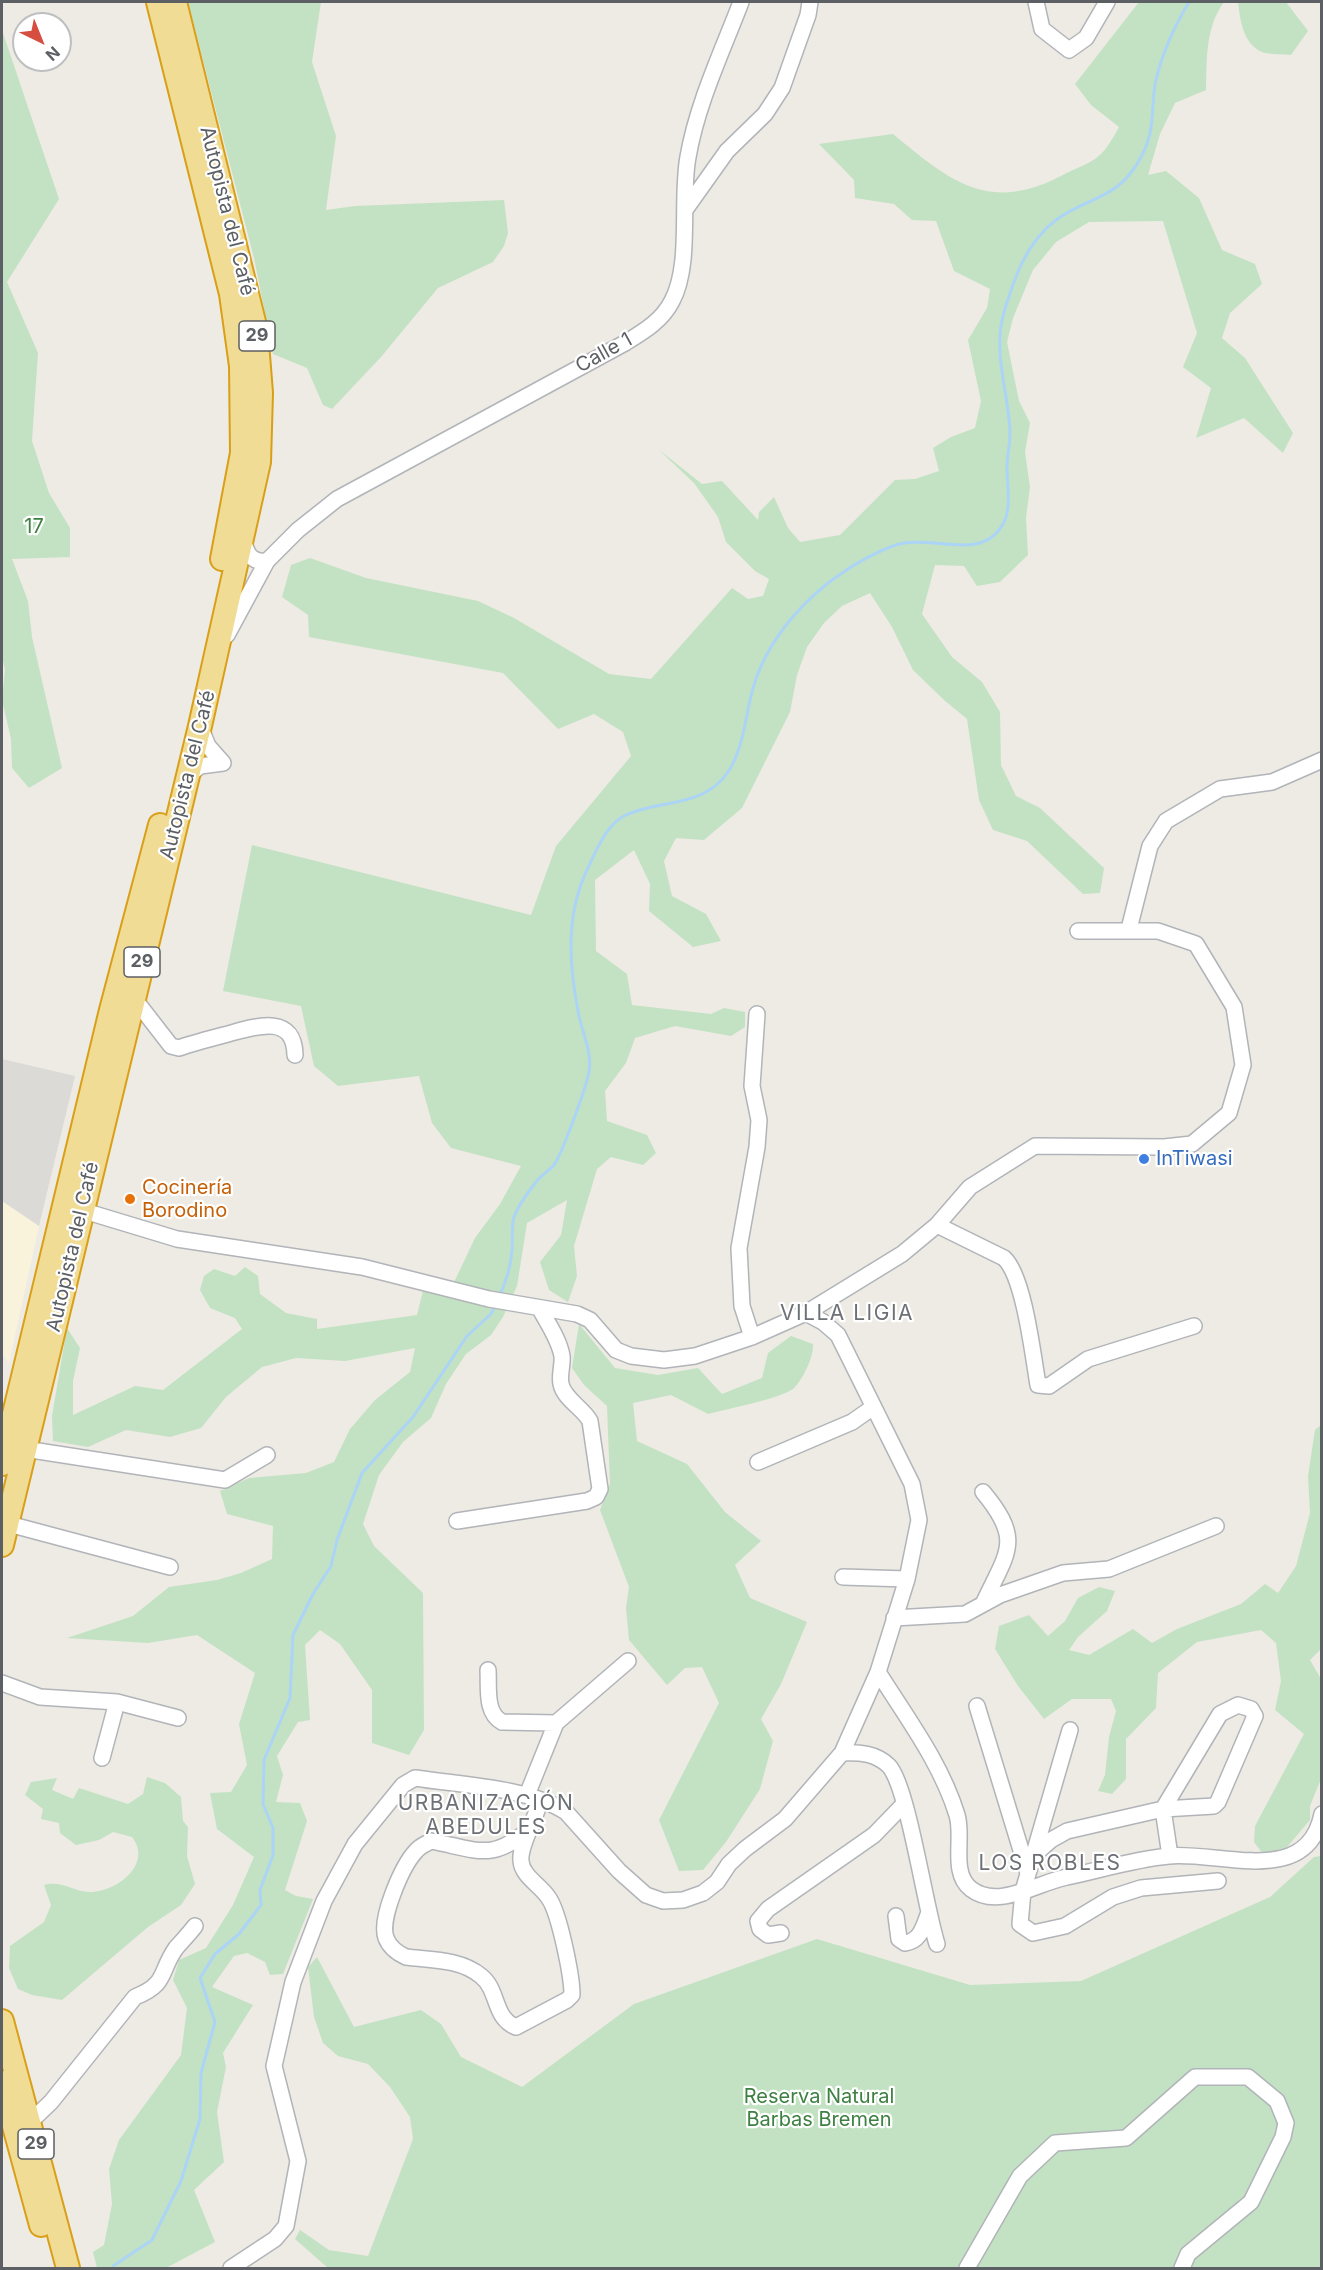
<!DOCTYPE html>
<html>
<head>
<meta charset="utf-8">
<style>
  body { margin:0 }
  #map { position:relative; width:1323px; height:2270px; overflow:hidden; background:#edebe4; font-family:Inter,sans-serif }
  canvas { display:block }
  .frame { position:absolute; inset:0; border:3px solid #5c5f63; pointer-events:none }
  .north { position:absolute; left:12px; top:12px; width:60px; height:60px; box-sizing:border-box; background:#fff; border:2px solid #bebfc1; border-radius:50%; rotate:137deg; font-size:16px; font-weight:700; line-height:24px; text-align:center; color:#5c5f63 }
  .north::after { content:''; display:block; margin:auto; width:21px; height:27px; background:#d64e40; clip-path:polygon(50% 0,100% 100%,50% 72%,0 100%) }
</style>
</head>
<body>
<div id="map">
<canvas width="1323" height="2270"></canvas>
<div class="frame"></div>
<div class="north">N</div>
</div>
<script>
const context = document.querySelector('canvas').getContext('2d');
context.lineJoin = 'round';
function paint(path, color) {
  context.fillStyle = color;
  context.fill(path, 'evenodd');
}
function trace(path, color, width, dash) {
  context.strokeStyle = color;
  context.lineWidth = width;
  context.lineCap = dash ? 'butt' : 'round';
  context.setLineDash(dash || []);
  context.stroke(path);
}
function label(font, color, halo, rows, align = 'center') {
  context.font = font + ' Inter,sans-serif';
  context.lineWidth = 4.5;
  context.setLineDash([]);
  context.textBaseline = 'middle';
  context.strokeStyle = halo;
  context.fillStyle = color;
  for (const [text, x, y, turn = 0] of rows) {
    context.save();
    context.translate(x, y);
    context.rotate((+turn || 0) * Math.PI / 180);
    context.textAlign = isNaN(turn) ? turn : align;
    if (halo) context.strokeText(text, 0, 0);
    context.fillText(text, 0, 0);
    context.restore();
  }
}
paint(new Path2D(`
  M2 1201 39 1226 9 1363 2 1354Z`), '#faf3dc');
paint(new Path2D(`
  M2 1059 75 1076 39 1226 2 1201Z`), '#dcdad6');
paint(new Path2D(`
  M188 2H321L312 62 336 136 326 210 355 206 504 200 508 233 504 246 493 262 438 288 381 357 332 409 323 405 307 368 273 354 254 258Z
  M1139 2H1224C1205 28 1207 60 1206 90L1175 103 1160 134 1148 175 1166 171 1199 198 1222 250 1255 264 1262 284 1230 313 1222 338 1245 358 1293 433 1283 453 1244 418 1196 438 1211 388 1183 367 1197 333 1163 221 1089 222 1056 242 1033 270 1013 318 1007 342 1019 401 1030 423 1025 452 1030 487 1026 518 1028 555 1000 582 977 586 964 566 935 565 922 614 952 657 982 682 1000 712 1001 765 1016 796 1040 808 1104 868 1100 893 1083 894 1027 841 993 830 979 800 967 719 944 700 913 670 892 627 870 593 842 606 824 623 807 647 797 675 790 712 742 808 704 840 676 838 664 861 672 896 706 914 721 941 693 947 649 911 650 884 634 850 595 880 596 951 627 974 632 1005 711 1014 724 1008 745 1012V1027L731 1036 675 1026 635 1038 626 1063 605 1091 607 1121 647 1135 656 1153 643 1165 611 1157 597 1169 574 1246 577 1276 568 1302 549 1290 540 1262 561 1235 567 1200 527 1223 517 1286 503 1317 491 1335 466 1354 446 1384 431 1418 403 1442 379 1475 363 1524 374 1546 423 1593 424 1730 409 1755 372 1743V1690L340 1644 320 1630 305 1645 310 1720 298 1722 277 1756 283 1775 276 1802 300 1803 307 1821 285 1890 296 1896 313 1899 283 1974 270 1975 265 1962 247 1953 234 1956 212 1987 253 2005 223 2053 226 2067 217 2112 224 2162 194 2190 215 2242 166 2268H97L93 2252 104 2245 112 2204 109 2169 119 2140 181 2055 187 2008 173 1980 179 1960 206 1948 233 1905 254 1857 217 1829 210 1793 231 1792 247 1765 239 1724 255 1673 197 1635 148 1643 67 1638 133 1616 169 1587 217 1580 241 1573 272 1559 273 1526 227 1514 220 1491 249 1478 306 1473 334 1462 350 1429 375 1400 410 1372 415 1348 345 1361 296 1358 262 1367 226 1397 201 1428 170 1437 126 1430 88 1447 53 1441 52 1416 67 1328 80 1348 73 1381V1415L135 1386 163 1390 242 1329 235 1318 210 1308 200 1290 204 1276 214 1269 235 1276 245 1267 258 1276 260 1294 286 1313 317 1319V1329L417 1315 424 1287 448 1295 475 1238 500 1204 521 1166 451 1148 432 1123 419 1076 338 1086 314 1066 301 1006 223 991 252 845 531 915 556 846 631 756 623 732 594 714 558 729 503 673 309 637 308 615 282 597 291 565 310 558 366 578 478 601 514 618 609 674 651 679 732 588 748 599 763 596 769 579 755 571 726 542 718 517 694 483 658 449 702 484 722 481 758 520 759 512 774 497 788 528 800 542 840 535 895 480 915 479 939 471 933 448 951 437 975 428 981 401 968 340 987 308 990 289 954 271 936 221 912 220 894 204 855 198 854 180 819 144 893 134C949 180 987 214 1061 176 1073 169 1091 164 1101 154 1108 147 1114 136 1119 127L1091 105 1075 84Z
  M1238 2H1286L1308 31 1291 55C1283 54 1270 55 1262 52 1243 44 1240 19 1238 2Z
  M2 30 59 199 7 282 38 353 32 441 49 493 70 528V557L12 559 28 601 32 637 62 768 29 788 12 768 11 739 2 700 5 670 2 656Z
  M579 1324 615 1368 658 1375 698 1368 722 1394 762 1378 768 1353 791 1336 813 1344C814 1356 803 1380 793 1389 779 1399 726 1409 708 1414L671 1395 633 1403 637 1441 687 1464 725 1512 761 1541 735 1565 750 1598 807 1622 781 1684 761 1719 773 1741 760 1789 726 1842 703 1870 679 1871 659 1820 719 1703 702 1667 685 1668 667 1685 629 1640 626 1608 629 1587 600 1510 610 1484 607 1406 584 1385 572 1368Z
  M1321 1425 1322 1648 1310 1660 1321 1679V1779L1310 1806V1820L1287 1847 1263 1854 1254 1842 1255 1826 1304 1734 1275 1710 1281 1681 1276 1643 1261 1630 1197 1642 1158 1673 1156 1708 1126 1739V1779L1112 1794 1098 1791 1105 1775 1109 1737 1116 1711 1111 1699H1072L1044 1719 1018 1686 995 1649 999 1626 1029 1615 1048 1636 1065 1621 1078 1598 1099 1587 1115 1591 1107 1611 1078 1637 1069 1650 1089 1655 1133 1629 1152 1643 1177 1629 1241 1604 1265 1584 1278 1593 1296 1566 1310 1513 1308 1476 1315 1430Z
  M147 1777 165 1783 181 1797 183 1821 188 1827 187 1856 195 1884 181 1905 148 1927 62 2000 32 1995 18 1989 9 1968 10 1946 44 1922 51 1905 44 1885C62 1880 73 1892 90 1892 117 1892 153 1864 132 1837L113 1832 99 1840 76 1845 60 1833 59 1823 41 1819 43 1809 25 1795 31 1782 57 1778 52 1790 73 1799 79 1788 128 1804 143 1794Z
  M1321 1856V2268H328L295 2239 300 2230 329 2250 368 2256 413 2139 410 2117 390 2087 368 2064 338 2056 323 2043 314 2017 308 1967 317 1957 354 2027 421 2010 441 2024 461 2057 522 2087 634 2004 817 1939 970 1985 1081 1981 1270 1897 1314 1857Z`), '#c3e2c3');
trace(new Path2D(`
  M499 1297C506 1282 511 1267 512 1250 513 1240 511 1226 514 1217 518 1206 529 1191 536 1182 541 1175 549 1171 554 1165 562 1154 587 1085 589 1072 592 1051 583 1035 579 1016 569 967 565 916 587 870 595 853 606 825 624 816 658 799 703 809 728 772 745 746 745 714 754 685 768 639 805 597 845 571 858 562 889 545 904 543 938 537 982 561 1003 524 1012 508 1007 486 1007 468 1007 456 1010 445 1010 434 1009 392 992 354 1004 312 1015 276 1026 243 1056 220 1088 196 1118 201 1141 157 1155 132 1151 112 1155 85 1161 55 1174 27 1189 2
  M113 2266 152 2240 181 2181 200 2119 201 2073 215 2022 200 1978 215 1954 239 1934 261 1905 260 1890 273 1855V1828L263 1804 264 1760 290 1698 293 1635 313 1594 331 1566 337 1540 362 1473 413 1417 467 1336 491 1314 495 1306`), '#abd4f6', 3);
const minor = new Path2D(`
  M1036 2 1042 29 1069 50 1086 38 1107 2
  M685 210 727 151 765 114 782 88 808 15 810 2
  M243 538C246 552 250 563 267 561
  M227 635 267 561 298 530 337 499 625 343C643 332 662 321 672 301 692 264 680 199 688 157 697 104 722 52 741 2
  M200 726 208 746 223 763
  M188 776 200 766 223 763
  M1129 929 1150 846 1166 821 1220 789 1272 782 1322 760
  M133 997 171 1046 179 1048C193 1043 209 1039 224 1035 251 1028 294 1011 295 1055
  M81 1210 177 1239 362 1267 489 1299 577 1314 590 1320 616 1350 631 1356 664 1360 695 1356 752 1337 806 1313 902 1254 937 1225 970 1187 1035 1146 1164 1147 1192 1144 1229 1113 1243 1065 1234 1007 1196 944 1158 931H1078
  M937 1225 1004 1258C1024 1276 1033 1356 1038 1385L1049 1386 1088 1359 1194 1326
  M752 1337 742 1306 739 1248 757 1147 759 1120 752 1086 757 1014
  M25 1449 225 1480 267 1455
  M758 1462 852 1422 872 1408
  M983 1492C1023 1540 1008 1551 984 1602
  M457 1521 587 1501 596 1497 600 1489 590 1421C583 1408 564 1399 561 1384 559 1375 563 1365 562 1356 559 1339 548 1324 540 1309
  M5 1523 170 1567
  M843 1577 907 1579
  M894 1618 965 1614 1000 1595 1063 1573 1109 1569 1216 1526
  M488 1670C489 1688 485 1713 502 1722L556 1723
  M878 1672C907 1718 941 1763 957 1815 964 1837 950 1873 971 1889 998 1910 1039 1882 1067 1877 1100 1870 1135 1859 1169 1856 1221 1851 1307 1888 1322 1814
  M2 1683 40 1697 117 1702 178 1718
  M977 1706 1028 1873
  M1070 1730 1023 1891 1020 1924 1033 1933 1065 1926 1113 1897 1141 1888 1218 1881
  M842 1753C859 1752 876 1753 889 1766 908 1787 925 1907 937 1944
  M102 1758 117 1702
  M527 1795 556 1723 628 1661
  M531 1828C492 1862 478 1850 431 1841 426 1844 420 1846 416 1851 402 1866 379 1919 386 1938 390 1948 397 1953 406 1957 431 1960 461 1959 481 1976 499 1990 493 2018 516 2027L567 2000 572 1995C572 1976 559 1911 548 1897 540 1885 522 1876 521 1861 519 1845 537 1818 540 1800
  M1034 1855 1051 1840 1067 1831 1163 1809 1220 1714 1238 1705 1251 1709 1255 1716 1218 1802 1214 1806 1163 1809 1170 1856
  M896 1916 899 1939 905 1943C920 1941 923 1928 928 1915
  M781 1933 768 1935 760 1929 758 1921 768 1909 874 1835 904 1804
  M30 2122 51 2102 135 1997C168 1984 159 1972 176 1948 182 1941 189 1934 195 1926
  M231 2268 275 2239 286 2226 298 2161 274 2066 293 1982 324 1901 355 1844 403 1785 415 1778C460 1785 527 1787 566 1812L619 1871 646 1895 663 1901 683 1900 703 1893 717 1882 729 1864 745 1849 785 1819 842 1753 878 1672 907 1579 919 1520 912 1484 838 1335 823 1322 806 1313
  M967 2268 1020 2176 1055 2143 1126 2138 1195 2077H1248L1277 2101 1286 2123 1283 2137 1251 2202 1188 2254 1182 2268`);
const highway = new Path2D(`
  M158 2 231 294 241 366 242 453 222 559
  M2 1464 111 1010 160 825
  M2 1545 200 726 259 462 261 393 256 330 175 2
  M2 2021 68 2268
  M2 2082 41 2225`);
trace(minor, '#b1b4b8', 18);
trace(highway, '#d99f18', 26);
trace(minor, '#fff', 15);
trace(highway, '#f1dc96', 22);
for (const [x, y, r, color] of [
  [1144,1159,6,"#3f7fe0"],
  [130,1199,6,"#e8710a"]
]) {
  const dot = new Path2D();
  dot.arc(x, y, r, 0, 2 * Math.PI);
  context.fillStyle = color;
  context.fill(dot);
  trace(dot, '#fff', 2);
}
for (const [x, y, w] of [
  [257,336,36],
  [142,962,36],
  [36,2144,36]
]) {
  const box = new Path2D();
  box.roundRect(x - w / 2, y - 15, w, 30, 4.5);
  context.fillStyle = '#fff';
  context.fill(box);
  trace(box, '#5c5f63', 1.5);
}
label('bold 18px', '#5c5f63', null, [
  ["29",257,336],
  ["29",142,962],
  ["29",36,2144]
]);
label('20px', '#5c5f63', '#fff', [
  ["Autopista del Café",227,211,76],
  ["Calle 1",604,353,-29],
  ["Autopista del Café",188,775,-76],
  ["Autopista del Café",73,1247,-77]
]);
label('20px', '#3e8042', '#fff', [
  ["17",34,527],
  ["Reserva Natural",819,2097],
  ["Barbas Bremen",819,2120]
]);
label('20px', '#366cbe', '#fff', [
  ["InTiwasi",1156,1159]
], 'left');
label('20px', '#c56008', '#fff', [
  ["Cocinería",142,1188],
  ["Borodino",142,1211]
], 'left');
context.letterSpacing = '1.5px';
label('21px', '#6d7175', '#fff', [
  ["VILLA LIGIA",847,1314],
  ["URBANIZACIÓN",486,1804],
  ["ABEDULES",486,1828],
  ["LOS ROBLES",1050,1864]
]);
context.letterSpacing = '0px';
</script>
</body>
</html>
